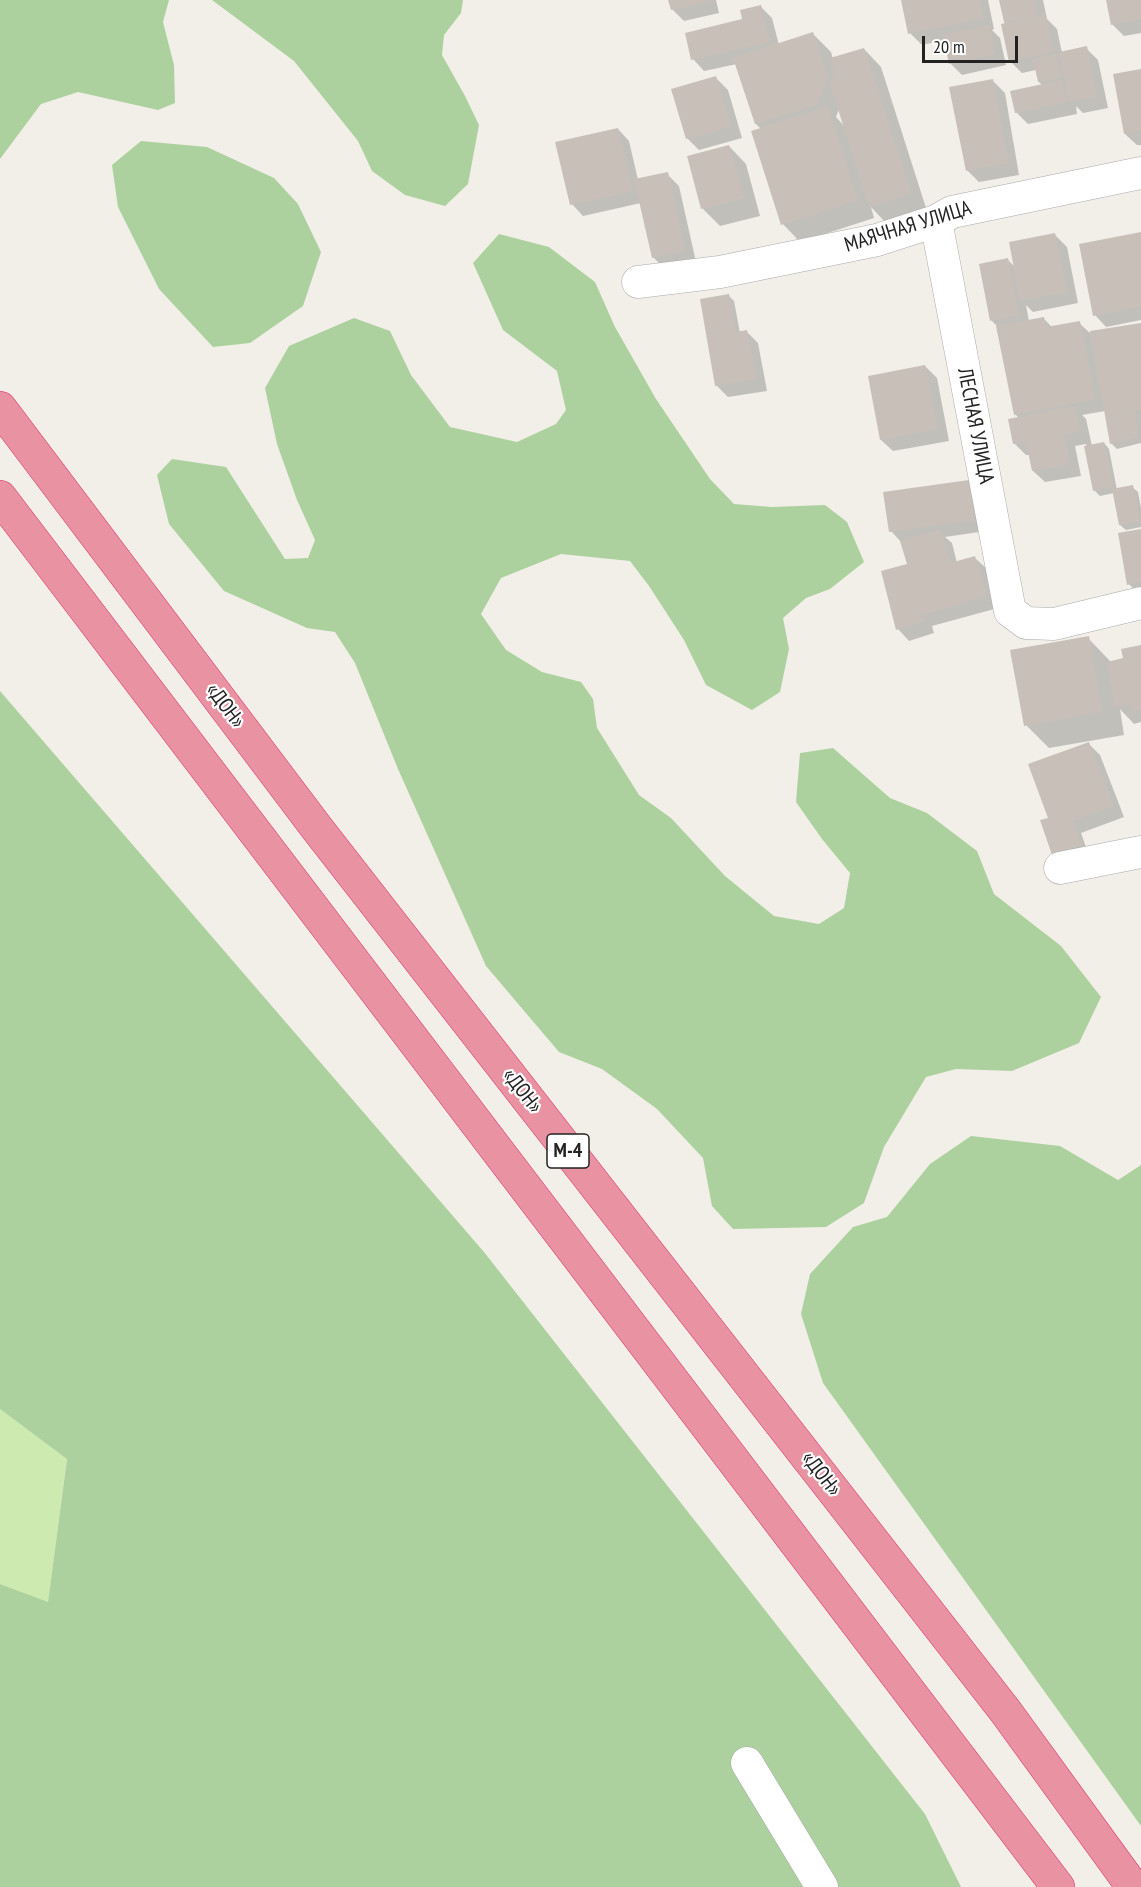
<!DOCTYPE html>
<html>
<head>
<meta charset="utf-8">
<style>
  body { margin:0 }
  #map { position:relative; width:1141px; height:1887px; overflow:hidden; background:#f2efe9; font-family:"PT Sans Narrow",sans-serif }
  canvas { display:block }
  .scale { position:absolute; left:922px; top:36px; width:96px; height:27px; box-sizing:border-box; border:3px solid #222; border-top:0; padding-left:8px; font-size:18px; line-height:21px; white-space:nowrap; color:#222; -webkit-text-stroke:4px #fff; paint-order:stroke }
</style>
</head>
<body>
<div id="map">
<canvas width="1141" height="1887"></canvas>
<div class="scale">20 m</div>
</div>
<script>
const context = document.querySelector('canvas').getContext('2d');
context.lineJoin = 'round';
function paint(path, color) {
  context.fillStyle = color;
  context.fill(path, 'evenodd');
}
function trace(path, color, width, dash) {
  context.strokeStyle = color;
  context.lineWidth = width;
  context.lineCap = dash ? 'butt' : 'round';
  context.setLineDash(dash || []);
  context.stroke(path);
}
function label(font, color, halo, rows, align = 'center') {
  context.font = font + ' "PT Sans Narrow",sans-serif';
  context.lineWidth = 4.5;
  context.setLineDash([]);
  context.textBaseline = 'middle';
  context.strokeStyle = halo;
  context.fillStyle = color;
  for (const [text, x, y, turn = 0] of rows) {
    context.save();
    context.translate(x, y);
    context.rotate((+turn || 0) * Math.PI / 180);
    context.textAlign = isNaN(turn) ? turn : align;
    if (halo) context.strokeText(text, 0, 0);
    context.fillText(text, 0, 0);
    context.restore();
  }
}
paint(new Path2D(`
  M0 1409 67 1458 48 1603 0 1584Z`), '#cdebb0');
paint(new Path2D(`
  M0 0H169L163 22 174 65 175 103 158 110 78 92 41 104 0 159Z
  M212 0H463L461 13 444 35 442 55 465 96 479 125 468 184 445 206 405 195 372 171 358 141 294 61Z
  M141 141 207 147 274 178 298 204 321 252 303 306 250 343 213 347 159 289 118 207 112 165Z
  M499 234 549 247 595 282 615 327 656 399 710 479 734 504 772 507 825 505 847 522 864 562 830 589 806 598 783 618 789 649 780 692 752 710 706 685 684 640 649 586 630 561 561 554 501 578 481 614 506 650 542 672 581 682 593 699 597 728 639 795 671 818 725 876 774 916 819 924 844 908 850 873 822 839 796 802 800 753 833 748 890 798 927 813 977 851 994 894 1061 946 1101 997 1079 1043 1012 1071 956 1069 926 1077 884 1147 864 1203 826 1227 733 1229 712 1206 703 1158 657 1109 602 1069 559 1052 486 966 398 769 355 663 335 632 307 628 224 591 169 524 157 475 172 459 226 467 285 559 308 558 315 540 297 500 277 444 265 388 289 346 354 318 390 331 411 375 450 427 517 442 556 424 566 410 557 371 503 330 473 263Z
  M0 691 484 1252 925 1814 961 1887H0V1584L48 1602 67 1459 0 1409Z
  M971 1136 1060 1146 1118 1180 1141 1165V1826L823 1383 801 1314 810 1274 853 1227 887 1217 930 1164Z`), '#add19e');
paint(new Path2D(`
  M670 0H716L719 13 684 21 672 9Z
  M903 0H988L994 29 992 30 1000 38 1006 65 962 75 950 63 945 40 922 45 910 33Z
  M1001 0H1043L1047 19 1057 29 1062 53 1086 48 1098 60 1108 108 1083 113 1076 106 1077 114 1028 124 1016 112 1043 86 1039 82 1036 70 1022 73 1010 61Z
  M1108 0H1141V33L1124 36 1112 24Z
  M761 7 772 18 779 45 813 34 831 52 833 59 864 49 881 67 927 211 887 224 871 207 874 218 800 242 783 224 762 130 756 124 737 64 704 71 693 59ZM839 109 845 127 836 117Z
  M1141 70V145H1137L1125 134Z
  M716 78 728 90 742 138 699 150 687 138Z
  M993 81 1005 93 1019 175 979 182 967 170Z
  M618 129 629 141 638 180 667 174 679 186 696 262 665 269 653 257 641 203 583 216 572 204Z
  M729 146 746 164 760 216 720 226 703 209Z
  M1141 234V320L1106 327 1095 315Z
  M1055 235 1067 247 1078 303 1033 312 1026 305 1029 321 1044 319 1053 328 1079 323 1090 333 1141 324V443L1117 449 1111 443 1105 411 1082 415 1086 419 1092 446 1104 443 1109 449 1117 490 1132 487 1138 492 1141 508V527L1126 530 1120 525 1114 493 1100 496 1094 490 1086 444 1075 446 1081 476 1045 482 1033 471 1030 455H1026L1015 444 1019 418 1015 414 998 327 992 321 1008 260 1015 267Z
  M729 296 734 301 740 333 746 331 758 343 767 391 728 397 716 385Z
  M925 366 937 378 949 441 893 451 881 440Z
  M969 481 981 493 986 531 945 537 952 543 957 563 975 558 987 569 998 608 932 626 934 633 909 641 898 629 909 565 902 543 891 531Z
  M1141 530V596L1129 584Z
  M1088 638 1111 662 1125 660 1141 646V722L1134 724 1120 709 1124 735 1049 748 1026 725Z
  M1088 743 1100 755 1124 817 1081 833 1087 850 1058 859Z`), '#0003');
paint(new Path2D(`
  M668 0H711V1L671 10Z
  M901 0H979L983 18 908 34Z
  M999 0H1034L1038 16 1004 22Z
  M1106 0H1141V19L1111 25Z
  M761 5 770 42 691 60 685 33 742 19 740 10Z
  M1046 15 1053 52 1009 62 1001 24Z
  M989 25 995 54 949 64 943 35Z
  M813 32 828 78 816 105 755 124 733 58Z
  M1087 46 1097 97 1069 102 1059 52Z
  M864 48 911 193 869 207 830 84 835 72 830 58Z
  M1056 54 1061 77 1038 82 1033 59Z
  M1141 69V131L1124 134 1113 74Z
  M716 76 731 127 686 139 671 89Z
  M993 79 1008 163 966 171 949 87Z
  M1062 80 1067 102 1015 113 1010 91Z
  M828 107 858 200 781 225 751 131Z
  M618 128 633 191 570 205 555 142Z
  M729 145 744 198 701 209 687 156Z
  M668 172 685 251 652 258 634 179Z
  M1141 232V306L1093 316 1079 244Z
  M1055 233 1067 292 1020 301 1009 242Z
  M1008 258 1019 315 990 321 979 264Z
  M729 294 736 332 747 330 756 379 715 386 700 299Z
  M1044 317 1046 327 1080 321 1095 399 1014 415 996 326Z
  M1141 323V409L1134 410 1139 437 1110 444 1090 331Z
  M925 365 938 429 880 440 868 376Z
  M1075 406 1080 431 1064 435 1070 464 1032 471 1026 442 1013 444 1008 419Z
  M1104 442 1113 487 1093 491 1084 446Z
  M969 480 975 520 889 532 883 492Z
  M1133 485 1140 521 1119 525 1112 489Z
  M1141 529V582L1127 585 1118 533Z
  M940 530 950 563 975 556 987 596 921 615 923 621 896 630 881 571 907 564 900 541Z
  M1089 636 1102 712 1024 726 1010 650Z
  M1141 645V710L1133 712 1132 704 1115 707 1107 662 1123 658 1121 649Z
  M1089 742 1113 806 1073 821 1082 845 1052 855 1040 820 1048 818 1028 764Z`), '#c7bfb8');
const minor = new Path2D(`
  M936 221 1010 611 1026 623 1054 624 1141 603
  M638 282 720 272 877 240 936 221 952 212 1141 173
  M1060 868 1141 852
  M747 1763 822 1887`);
const highway = new Path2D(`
  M0 408 316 827 1006 1712 1133 1887
  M0 497 1058 1887`);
trace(minor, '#a9a9a9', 33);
trace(highway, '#dc2a67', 34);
trace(minor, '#fff', 32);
trace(highway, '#e892a2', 33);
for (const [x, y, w] of [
  [568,1151,42]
]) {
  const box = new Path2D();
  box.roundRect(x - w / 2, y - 17, w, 34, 4.5);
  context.fillStyle = '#fff';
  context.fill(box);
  trace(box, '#222', 1.5);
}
label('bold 20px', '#222', null, [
  ["М-4",568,1151]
]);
label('21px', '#222', '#fff', [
  ["МАЯЧНАЯ УЛИЦА",908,227,-17],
  ["ЛЕСНАЯ УЛИЦА",975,426,79],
  ["«ДОН»",225,706,53],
  ["«ДОН»",522,1091,52],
  ["«ДОН»",821,1474,52]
]);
</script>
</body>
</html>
